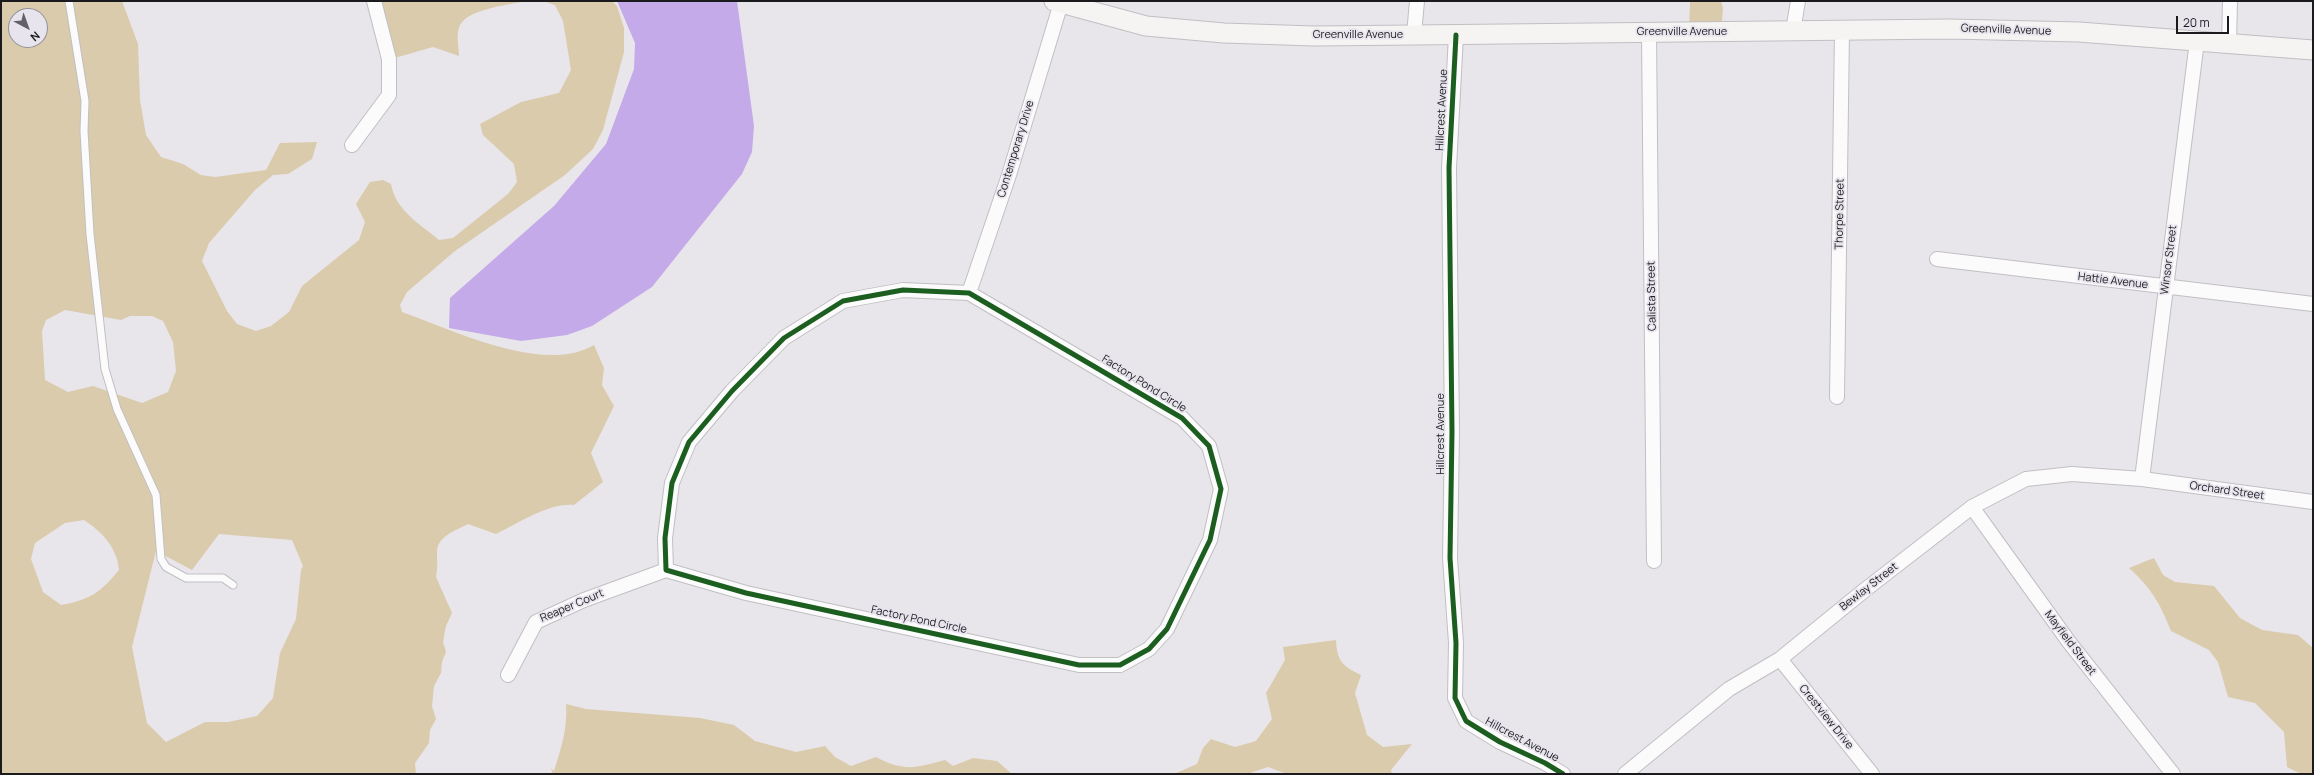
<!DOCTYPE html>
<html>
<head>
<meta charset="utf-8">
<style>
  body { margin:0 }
  #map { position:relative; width:2314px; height:775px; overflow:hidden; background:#e8e6eb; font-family:Manrope,sans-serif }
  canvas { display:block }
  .frame { position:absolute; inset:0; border:2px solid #1b1a1d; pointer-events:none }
  .north { position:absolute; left:8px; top:8px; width:40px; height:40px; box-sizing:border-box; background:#e7e4ed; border:1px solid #95939a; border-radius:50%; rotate:139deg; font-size:11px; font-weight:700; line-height:16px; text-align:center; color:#1b1a1d }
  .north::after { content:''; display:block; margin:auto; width:14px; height:18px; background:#636165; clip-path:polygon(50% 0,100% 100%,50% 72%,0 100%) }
  .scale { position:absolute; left:2176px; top:16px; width:53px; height:18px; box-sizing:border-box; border:2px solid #1b1a1d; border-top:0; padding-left:5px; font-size:12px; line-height:14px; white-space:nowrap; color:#1b1a1d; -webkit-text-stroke:3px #e7e4ed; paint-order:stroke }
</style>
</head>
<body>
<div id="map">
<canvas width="2314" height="775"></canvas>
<div class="frame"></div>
<div class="north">N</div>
<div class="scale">20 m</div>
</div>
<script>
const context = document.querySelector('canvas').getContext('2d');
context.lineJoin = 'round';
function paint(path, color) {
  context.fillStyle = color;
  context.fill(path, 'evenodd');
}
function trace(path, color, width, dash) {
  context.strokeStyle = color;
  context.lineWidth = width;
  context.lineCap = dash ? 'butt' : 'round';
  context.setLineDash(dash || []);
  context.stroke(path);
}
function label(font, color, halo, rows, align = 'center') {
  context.font = font + ' Manrope,sans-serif';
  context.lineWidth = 3.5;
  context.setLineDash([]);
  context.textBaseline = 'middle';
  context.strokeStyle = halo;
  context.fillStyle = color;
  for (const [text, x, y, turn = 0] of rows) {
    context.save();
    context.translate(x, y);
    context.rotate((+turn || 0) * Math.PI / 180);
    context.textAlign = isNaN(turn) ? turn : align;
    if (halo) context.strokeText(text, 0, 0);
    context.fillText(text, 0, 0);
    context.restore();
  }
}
paint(new Path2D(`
  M1 1H122L138 44 140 100 146 135 161 157 183 164 201 175 215 177 266 170 280 143 317 142 312 159 288 174 273 175 255 190 209 243 202 261 227 311 237 324 256 331 271 326 289 312 302 286 359 240 365 222 356 204 370 182 383 180 391 184C396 211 419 223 439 240L453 238 508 194 517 182 514 164 483 135 480 124 521 102 559 93 571 70 563 21 555 5 543 1H612L617 6 624 28V52L603 130 593 149 565 175 455 251 407 292 400 305 402 312C453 330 544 375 594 345L604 368 602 385 614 406 591 453 603 482 574 505C548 503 519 523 496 534L468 524C457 530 437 536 437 552 437 561 438 567 436 577L452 613 446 626 443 642 446 652 442 662 441 673 434 686 432 706 436 719 430 730 429 743 415 763 416 774H1ZM16 16H40V40H16ZM65 310 121 320 130 316H152L163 321 173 342 176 371 168 392 142 403 93 386 68 392 45 380 42 331 46 320ZM84 520C102 532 117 547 119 570 101 592 90 600 61 605L43 592 31 559 35 543 65 523ZM219 534 292 540 303 566 301 570 296 619 280 653 273 698 257 716 228 722H205L166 742 147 723 132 647 156 551 192 570Z
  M375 1H526C509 5 464 9 459 28 456 36 459 48 459 56L433 47 391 59Z
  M1690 1H1721L1723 8 1721 34 1689 32Z
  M2154 558 2163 575 2175 582 2214 586 2240 618 2262 630 2298 635 2313 648V774H2301L2287 767 2284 732 2255 703 2228 697 2218 662 2209 650 2171 631C2160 603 2151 588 2129 568Z
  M1336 640C1337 661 1342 666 1361 675L1355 693 1367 735 1383 747 1412 744 1391 770 1392 774H1287L1268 767 1247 774H1174L1197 764 1203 748 1211 739 1235 747 1256 741 1272 719 1266 693 1285 660 1283 647Z
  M566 704 586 709 700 718 734 725 755 741 796 752 825 746 835 757 851 766 876 757C904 772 915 768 945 760L953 766 973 758 997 761 1012 774H553L551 768 554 771C561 749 568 727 566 704Z`), '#dacbac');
paint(new Path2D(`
  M617 1H737L754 126 752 152 742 174 652 287 592 326 567 335 521 341 449 328 450 298 554 206 606 144 634 69 635 43Z`), '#c4aae9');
const lane = new Path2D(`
  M69 1 85 101 84 131 90 234 105 369 117 409 156 495 161 559 166 567 186 578H223L233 585`);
const street = new Path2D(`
  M1793 31 1798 1
  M1649 32 1654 561
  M1414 35 1417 1
  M1456 35 1449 168 1452 432 1450 558 1456 643 1455 698 1466 721 1500 742 1545 763 1563 774
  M2229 43 2230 1
  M352 145 389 95V59L374 1
  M1937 259 2313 304
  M903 290 969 293 1182 418 1209 446 1221 489 1210 540 1167 629 1149 649 1120 665H1079L746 593 666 570 665 538 672 483 689 442 732 391 784 338 843 301Z
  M969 293 1009 175 1061 3
  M1837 397 1842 30
  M2142 479 2197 41
  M1972 507 2069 642 2173 774
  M1780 659 1872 774
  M508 675 536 622 584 600 666 570
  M1625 774 1729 689 1780 659 1866 589 1972 507 2026 479 2072 474 2142 479 2313 502`);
const secondary = new Path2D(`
  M1054 1 1146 26 1224 33 1314 36 1414 35 1950 29 2079 32 2313 50`);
trace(lane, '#c0bfc3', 9);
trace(street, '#c0bfc3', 16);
trace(secondary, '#c0bfc3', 21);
trace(lane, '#fcfbfc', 7);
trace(street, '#fcfbfc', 14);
trace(secondary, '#f5f4f2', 19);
trace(new Path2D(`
  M1456 35 1449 168 1452 432 1450 558 1456 643 1455 698 1466 721 1500 742 1545 763 1563 774
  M903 290 969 293 1182 418 1209 446 1221 489 1210 540 1167 629 1149 649 1120 665H1079L746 593 666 570 665 538 672 483 689 442 732 391 784 338 843 301Z`), '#1b5e20', 5);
label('11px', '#1b1a1d', '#e7e4ed', [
  ["Greenville Avenue",2006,30,2],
  ["Greenville Avenue",1682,32],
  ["Greenville Avenue",1358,35],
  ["Hillcrest Avenue",1442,110,-87],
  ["Contemporary Drive",1016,149,-73],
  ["Thorpe Street",1840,214,-89],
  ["Winsor Street",2169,260,-83],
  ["Hattie Avenue",2113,281,7],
  ["Calista Street",1652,296,-91],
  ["Factory Pond Circle",1144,384,32],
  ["Hillcrest Avenue",1441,434,-90],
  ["Orchard Street",2227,491,8],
  ["Bewlay Street",1869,587,-38],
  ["Reaper Court",572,606,-23],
  ["Factory Pond Circle",919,620,12],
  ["Mayfield Street",2070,643,53],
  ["Crestview Drive",1826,717,51],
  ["Hillcrest Avenue",1522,740,28]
]);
</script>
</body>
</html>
